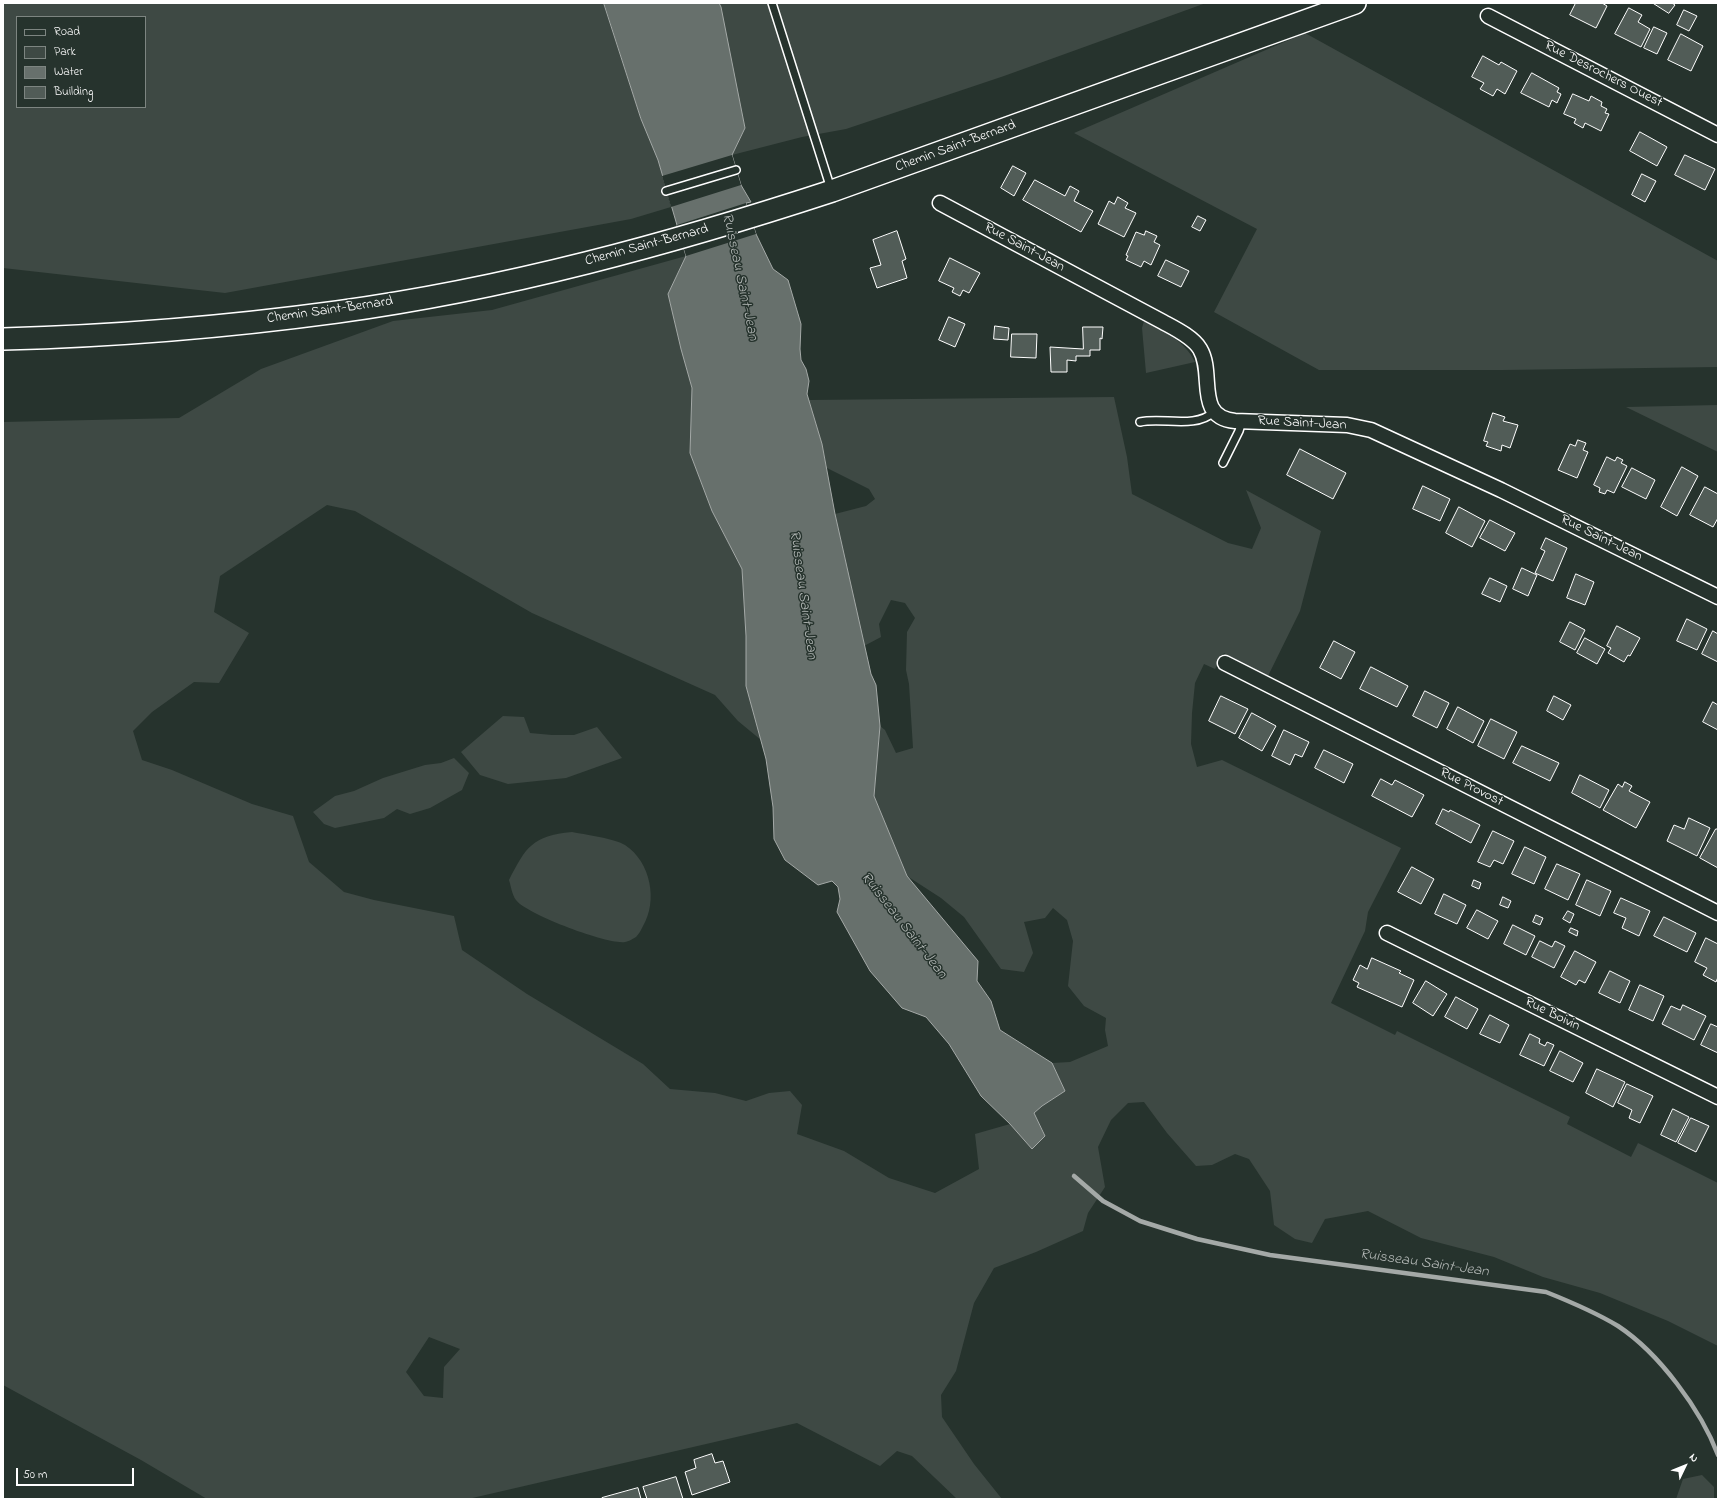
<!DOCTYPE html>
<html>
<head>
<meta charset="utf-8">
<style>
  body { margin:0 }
  #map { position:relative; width:1721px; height:1502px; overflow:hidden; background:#26332d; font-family:"Indie Flower",sans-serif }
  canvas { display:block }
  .frame { position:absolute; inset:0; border:4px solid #fff; pointer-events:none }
  .legend { position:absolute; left:16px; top:16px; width:130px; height:92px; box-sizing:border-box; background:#26332d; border:1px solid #7d8581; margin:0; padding:5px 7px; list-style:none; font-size:12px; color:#fff }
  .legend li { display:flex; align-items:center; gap:8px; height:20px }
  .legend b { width:20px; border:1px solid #7d8581 }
  .north { position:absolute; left:1665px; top:1446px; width:40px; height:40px; -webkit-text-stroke:3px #26332d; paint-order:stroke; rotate:47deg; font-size:11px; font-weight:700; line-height:16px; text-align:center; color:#fff }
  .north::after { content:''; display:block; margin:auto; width:14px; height:18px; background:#fff; clip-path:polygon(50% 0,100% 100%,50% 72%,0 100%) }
  .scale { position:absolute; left:16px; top:1468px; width:118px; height:18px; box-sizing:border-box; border:2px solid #fff; border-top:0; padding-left:5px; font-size:12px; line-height:14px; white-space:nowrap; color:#fff; -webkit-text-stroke:3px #26332d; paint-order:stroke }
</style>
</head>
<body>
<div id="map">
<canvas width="1721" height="1502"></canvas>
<div class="frame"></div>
<ul class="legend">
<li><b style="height:5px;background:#26332d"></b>Road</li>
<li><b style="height:11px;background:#3e4944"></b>Park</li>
<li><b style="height:11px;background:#67706c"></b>Water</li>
<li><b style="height:11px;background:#515c57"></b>Building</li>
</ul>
<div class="north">N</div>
<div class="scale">50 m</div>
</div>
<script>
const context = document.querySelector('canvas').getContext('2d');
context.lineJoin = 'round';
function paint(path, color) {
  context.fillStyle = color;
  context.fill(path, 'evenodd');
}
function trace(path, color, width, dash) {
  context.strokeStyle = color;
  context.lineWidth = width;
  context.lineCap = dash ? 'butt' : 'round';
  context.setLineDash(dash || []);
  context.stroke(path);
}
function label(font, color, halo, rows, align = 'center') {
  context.font = font + ' "Indie Flower",sans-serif';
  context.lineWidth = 3;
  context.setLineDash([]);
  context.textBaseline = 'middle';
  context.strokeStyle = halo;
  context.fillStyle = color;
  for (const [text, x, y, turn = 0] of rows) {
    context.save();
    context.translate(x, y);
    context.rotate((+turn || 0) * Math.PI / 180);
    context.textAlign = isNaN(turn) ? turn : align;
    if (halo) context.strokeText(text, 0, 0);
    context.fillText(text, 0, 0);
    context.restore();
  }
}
paint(new Path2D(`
  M3 3H604L641 119 658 160 671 207 631 219 225 293 3 268ZM17 17H145V107H17Z
  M719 3H1206L1004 76 846 129 802 137 732 155 745 128Z
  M1305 33 1718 261V367L1503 370H1319L1214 312 1257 229 1074 133Z
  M686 256 668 294 681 349 692 388 690 453 712 511 742 569 746 636V686L761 740 738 721 715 695 532 613 355 511 327 505 220 576 214 612 249 633 219 683 194 682 152 712 133 731 142 760 172 770 252 804 293 816 309 862 344 892 374 900 454 916 462 950 527 994 643 1064 670 1089 715 1093 746 1101 769 1093 790 1091 802 1105 797 1134 844 1151 889 1178 935 1193 979 1169 975 1134 1010 1124 1032 1149 1045 1135 1034 1113 1042 1106 1065 1091 1052 1063 1070 1062 1108 1046 1105 1030 1106 1018 1084 1006 1068 986 1073 941 1067 920 1053 908 1045 918 1024 922 1033 953 1024 972 1001 969 964 917 941 898 907 876 874 796 880 726 885 730 896 753 913 748 909 684 906 670 907 632 915 618 905 603 891 600 879 624 881 637 864 646 835 514 866 506 875 499 869 489 827 468 822 444 809 400 1114 397 1127 457 1132 494 1228 543 1252 549 1261 528 1246 490 1321 531 1300 611 1268 676 1224 653 1215 669 1204 664 1195 683 1192 713 1191 744 1197 767 1222 760 1401 848 1368 912 1365 931 1331 1003 1395 1035 1397 1031 1570 1117 1567 1124 1631 1157 1638 1143 1718 1183V1346L1668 1321 1600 1293 1543 1277 1494 1257 1421 1238 1368 1211 1325 1219 1312 1243 1295 1239 1274 1225 1270 1191 1249 1159 1235 1154 1212 1165 1196 1166 1167 1133 1144 1102 1128 1103 1111 1120 1098 1147 1105 1187 1088 1213 1083 1231 1036 1252 994 1268 974 1303 956 1371 941 1395 942 1417 974 1464 1002 1499H957L912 1456 897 1451 880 1466 797 1423 468 1499H207L141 1460 3 1385V422L179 418 261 369 393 321 492 310ZM429 1337 460 1349 444 1367 443 1398 424 1396 406 1372Z
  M1144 321C1164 331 1185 341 1195 362L1146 373 1142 328Z
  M1718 405V452L1626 407Z
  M503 716 524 717 530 733 552 735H574L597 727 622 758 566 778 508 784 480 775 461 752Z
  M454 758 469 773 462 790 430 808 410 814 397 809 384 818 335 828 324 824 313 812 335 796 354 791 383 778 425 765 441 763Z
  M572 832C583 834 616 839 625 845 651 862 658 901 643 926 641 930 639 934 636 937 634 938 628 942 625 942 608 945 526 914 516 900 512 895 511 886 509 880 526 847 532 836 572 832Z
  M1702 1475 1714 1487V1499H1676L1683 1479Z`), '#3e4944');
const water = new Path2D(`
  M604 3H719L721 7 745 128 732 155 741 185 751 202 746 203 756 234 773 269 788 280 801 324 800 349 801 360 806 369 809 381 807 394 822 444 835 514 871 674 876 685 880 726 874 796 907 876 978 961 977 981 991 1001 1000 1030 1052 1063 1065 1091 1042 1106 1034 1113 1045 1136 1032 1149 1010 1124 981 1096 949 1044 926 1017 902 1008 870 971 837 912 840 899 838 887 832 881 818 885 785 860 774 839 773 807 766 759 746 686V636L742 569 712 511 690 453 692 388 681 349 668 294 686 256 658 160 641 119Z`);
paint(water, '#67706c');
trace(water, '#a4a9a7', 1);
paint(new Path2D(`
  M732 155 741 185 671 207 662 176Z
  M746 203 756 234 686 256 677 225Z`), '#26332d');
trace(new Path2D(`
  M1074 1176 1103 1201 1140 1221 1197 1239 1270 1255 1546 1292C1571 1302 1595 1312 1618 1326 1659 1353 1701 1410 1718 1455`), '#a4a9a7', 4.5);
const building = new Path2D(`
  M1576 3H1602L1607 6 1596 28 1570 15Z
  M1653 3H1672L1675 5 1669 13Z
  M1629 8 1642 15 1638 22 1650 29 1641 47 1615 34Z
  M1684 10 1697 16 1689 31 1677 25Z
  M1654 27 1667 33 1657 54 1644 48Z
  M1681 34 1703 46 1691 71 1668 60Z
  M1483 56 1499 65 1501 62 1517 71 1505 94 1497 89 1493 96 1480 89 1484 83 1472 77Z
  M1532 73 1559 88 1557 92 1561 94 1557 103 1552 100 1549 107 1521 93Z
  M1573 94 1589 101 1591 96 1602 102 1601 106 1607 109 1605 113 1609 114 1601 131 1585 123 1583 128 1574 123 1576 119 1564 114Z
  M1640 132 1667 147 1657 166 1630 151Z
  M1685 155 1715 169 1705 190 1675 175Z
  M1013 166 1026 173 1014 196 1001 188Z
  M1642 174 1656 181 1645 202 1632 195Z
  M1035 180 1065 196 1070 186 1079 191 1074 201 1093 211 1081 232 1023 200Z
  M1118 197 1128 203 1125 208 1136 213 1124 237 1098 224 1109 201 1114 204Z
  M1198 216 1206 220 1200 231 1192 227Z
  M897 231 906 259 902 261 907 278 877 288 870 268 881 265 873 240Z
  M1146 231 1157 236 1154 242 1160 245 1151 265 1144 261 1141 267 1126 260 1128 256 1126 255 1136 232 1144 235Z
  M950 258 980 273 969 293 963 290 960 296 952 292 954 288 939 281Z
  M1166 260 1189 271 1181 287 1158 276Z
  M949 317 965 324 955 347 939 340Z
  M995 326 1009 328 1008 340 994 339Z
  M1083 327H1103L1102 339 1100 338V350H1090V356H1076V361L1067 360V372H1051L1050 347 1083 349Z
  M1012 334H1037L1036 358 1011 357Z
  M1493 413 1505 417 1503 421 1518 425 1510 448 1502 445 1501 451 1486 446 1488 442 1484 441Z
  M1578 440 1586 443 1583 450 1588 452 1577 478 1558 470 1570 444 1575 446Z
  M1300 449 1346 473 1333 499 1287 475Z
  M1607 457 1615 461 1617 457 1623 460 1621 463 1627 466 1614 493 1607 490 1605 494 1599 492 1600 488 1594 485Z
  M1682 467 1698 476 1677 516 1661 507Z
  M1632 468 1655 480 1646 499 1622 487Z
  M1423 486 1450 499 1440 521 1413 509Z
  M1705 487 1718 494V518L1713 527 1690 515Z
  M1459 507 1485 521 1472 547 1446 533Z
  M1490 520 1515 533 1505 551 1480 538Z
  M1546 538 1567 548 1553 581 1535 573 1545 551 1541 549Z
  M1522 568 1537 575 1528 596 1513 589Z
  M1576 574 1594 582 1585 605 1567 598Z
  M1490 578 1507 586 1500 602 1482 594Z
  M1687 619 1707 629 1697 650 1677 641Z
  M1570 622 1585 630 1575 650 1560 642Z
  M1617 626 1640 638 1630 656 1628 655 1624 662 1608 653 1611 648 1607 646Z
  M1713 631 1718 634V662L1702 654Z
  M1585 638 1605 649 1597 664 1577 653Z
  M1334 641 1355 652 1341 679 1320 668Z
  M1371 667 1408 686 1397 707 1360 689Z
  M1425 691 1449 703 1437 728 1413 716Z
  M1221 696 1248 709 1235 734 1209 721Z
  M1554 696 1571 705 1563 720 1547 711Z
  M1713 702 1718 705V730L1703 722Z
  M1458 707 1484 721 1473 743 1447 729Z
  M1252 713 1276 726 1262 751 1239 738Z
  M1491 719 1517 732 1504 759 1478 746Z
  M1284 730 1309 742 1302 757 1295 754 1290 765 1272 756Z
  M1522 746 1559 763 1550 781 1513 763Z
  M1324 750 1353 764 1344 783 1315 768Z
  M1580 775 1609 790 1600 808 1572 793Z
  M1381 779 1392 785 1395 780 1424 795 1412 817 1372 796Z
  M1625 782 1632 786 1629 791 1650 802 1636 828 1603 810 1618 784 1622 787Z
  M1443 809 1449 812 1450 810 1480 825 1471 843 1436 824Z
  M1689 818 1710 828 1697 856 1667 841 1674 825 1684 829Z
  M1716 829H1718V868L1700 858Z
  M1493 831 1514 841 1503 864 1494 860 1490 867 1478 862Z
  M1525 847 1546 857 1534 884 1512 874Z
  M1557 864 1580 874 1568 900 1545 889Z
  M1412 867 1434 879 1421 904 1398 892Z
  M1474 880 1481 883 1479 889 1472 886Z
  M1587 880 1611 891 1600 916 1576 905Z
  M1444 894 1466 905 1457 924 1435 914Z
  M1503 897 1511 901 1508 908 1500 905Z
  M1621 898 1650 911 1639 936 1622 928 1626 918 1614 913Z
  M1477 910 1498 921 1488 939 1467 928Z
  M1568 911 1574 914 1570 923 1563 919Z
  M1536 915 1543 918 1540 925 1533 922Z
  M1664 917 1696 933 1687 952 1654 936Z
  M1513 925 1535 936 1526 955 1504 944Z
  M1571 928 1578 931 1577 936 1569 932Z
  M1706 938 1718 944V977L1716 982 1703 975 1707 968 1695 962Z
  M1540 941 1552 947 1555 941 1565 946 1554 968 1532 957Z
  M1575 951 1596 962 1585 983 1579 980 1576 985 1561 977Z
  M1372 958 1401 971 1399 973 1414 980 1402 1007 1357 987 1359 983 1353 980 1360 965 1367 969Z
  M1610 971 1630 981 1620 1003 1599 993Z
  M1426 981 1447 994 1433 1016 1413 1003Z
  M1640 985 1664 996 1653 1021 1629 1010Z
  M1456 997 1478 1009 1467 1029 1445 1017Z
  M1683 1005 1706 1016 1694 1040 1662 1024 1671 1006 1680 1010Z
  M1490 1015 1509 1025 1500 1043 1480 1034Z
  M1711 1024 1718 1027V1053L1701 1045Z
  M1530 1034 1540 1039 1539 1043 1545 1046 1547 1042 1554 1045 1544 1066 1520 1055Z
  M1560 1051 1583 1063 1573 1082 1550 1071Z
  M1597 1069 1625 1082 1613 1107 1586 1093Z
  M1627 1084 1653 1096 1640 1123 1629 1118 1632 1110 1618 1103Z
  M1673 1109 1689 1117 1676 1142 1661 1135Z
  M1691 1118 1709 1126 1696 1152 1678 1143Z
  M712 1454 715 1463 723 1461 730 1482 692 1495 685 1472 696 1468 694 1460Z
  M676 1477 683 1499H647L643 1487Z
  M638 1488 641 1499H602V1498Z`);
paint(building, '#515c57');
trace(building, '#fff', 1);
const lane = new Path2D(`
  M772 3 831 189
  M666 191 736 170
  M1140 422C1163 417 1195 429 1214 412
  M1223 463 1239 431 1242 421`);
const street = new Path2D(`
  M1488 16 1718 135
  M940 203 1163 322C1174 328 1193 337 1200 349 1215 374 1194 417 1235 421L1347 425 1371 430 1501 490 1718 597
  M1225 663 1718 913
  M1387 933 1718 1097`);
const secondary = new Path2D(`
  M3 339C115 336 226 327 337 312 506 289 670 244 832 191L1355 3`);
trace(lane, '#fff', 10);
trace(street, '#fff', 17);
trace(secondary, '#fff', 24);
trace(lane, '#26332d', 7);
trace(street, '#26332d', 14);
trace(secondary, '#26332d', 21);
label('14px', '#fff', '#26332d', [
  ["Rue Desrochers Ouest",1603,75,27],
  ["Chemin Saint-Bernard",956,147,-20],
  ["Chemin Saint-Bernard",647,246,-15],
  ["Rue Saint-Jean",1024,248,28],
  ["Chemin Saint-Bernard",330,311,-8],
  ["Rue Saint-Jean",1302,424,3],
  ["Rue Saint-Jean",1601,539,26],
  ["Rue Provost",1471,788,27],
  ["Rue Boivin",1552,1015,26]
]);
label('italic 15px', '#b3b8b6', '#26332d', [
  ["Ruisseau Saint-Jean",739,277,78],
  ["Ruisseau Saint-Jean",802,595,82],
  ["Ruisseau Saint-Jean",903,926,52],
  ["Ruisseau Saint-Jean",1424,1264,8]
]);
</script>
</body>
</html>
